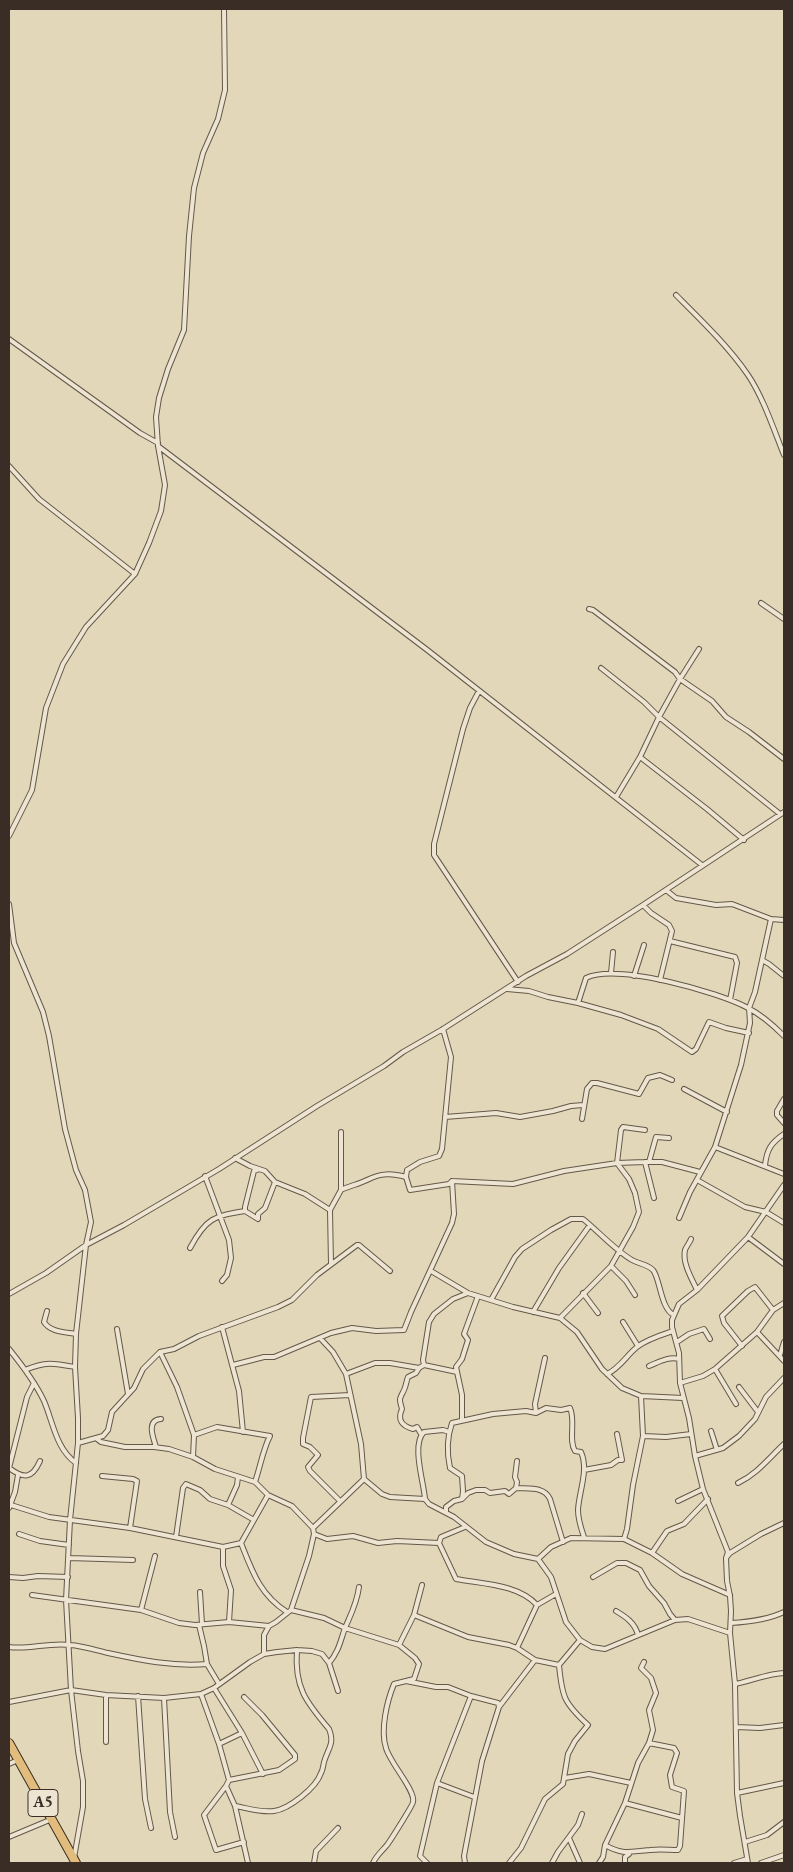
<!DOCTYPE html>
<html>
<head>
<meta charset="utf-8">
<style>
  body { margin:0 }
  #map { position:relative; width:793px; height:1872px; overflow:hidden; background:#e3d7b9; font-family:"EB Garamond",serif }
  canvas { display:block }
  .frame { position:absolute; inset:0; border:10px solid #392d25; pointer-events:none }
</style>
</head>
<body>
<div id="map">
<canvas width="793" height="1872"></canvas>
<div class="frame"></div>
</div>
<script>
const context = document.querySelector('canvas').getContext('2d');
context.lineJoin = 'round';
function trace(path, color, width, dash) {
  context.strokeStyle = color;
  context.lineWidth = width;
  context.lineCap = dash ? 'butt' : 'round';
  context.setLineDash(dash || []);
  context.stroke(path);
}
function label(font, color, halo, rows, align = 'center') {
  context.font = font + ' "EB Garamond",serif';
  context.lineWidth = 4;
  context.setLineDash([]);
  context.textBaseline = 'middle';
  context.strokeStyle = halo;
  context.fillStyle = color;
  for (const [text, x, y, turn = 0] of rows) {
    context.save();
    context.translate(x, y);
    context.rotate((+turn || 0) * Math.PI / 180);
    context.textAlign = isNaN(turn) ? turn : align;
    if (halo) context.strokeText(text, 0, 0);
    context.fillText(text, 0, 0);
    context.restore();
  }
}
const street = new Path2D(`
  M676 295C700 319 729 347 748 375 763 397 774 430 784 455
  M9 339 140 433 158 443
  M158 446 426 649 702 865
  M9 466 39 499 135 574
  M761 603 784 619
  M589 609 593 610 675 672 680 679 699 649
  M601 668 644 702 659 717 680 679 712 701 726 717 749 732 784 759
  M479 691 470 708 463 729 434 844V855L518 982
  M616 797 640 757
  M9 836 32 790 46 708 63 664 86 627 135 574 149 543 161 511 165 485 158 446 156 417 159 398 168 369 184 330 189 236 194 188 203 153 218 119 225 90 224 9
  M744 840 707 809 640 757 659 717 780 814
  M666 890 676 898 716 905 732 904 771 919 784 920
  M9 904 14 943 43 1012 49 1036 65 1129 76 1170 85 1190 91 1222 86 1245 76 1334 75 1367 78 1418V1443L70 1520 66 1600 71 1690 78 1751 83 1781V1807L74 1858
  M643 905 784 812
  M670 941 735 957 737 963 730 1000
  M762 960 769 964 784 976
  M611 973 613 952
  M634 976 644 945
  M507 989 529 991 548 997 578 1003 621 1015 658 1029 692 1052 696 1049 709 1022 726 1028 749 1033
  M578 1003 586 978C617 963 718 992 748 1008 762 1015 773 1025 784 1036
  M443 1029 451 1057 442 1149 439 1156 420 1162 407 1170 406 1177 410 1190 449 1184 452 1181 513 1184 564 1171 617 1163 645 1162H662L700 1172
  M684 1089 727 1112
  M784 1099 777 1111V1115L784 1123
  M445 1117 496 1113 520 1117 553 1111 571 1106 583 1105
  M582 1119 587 1089 592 1083H597L639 1094 648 1078 660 1075 672 1080
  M715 1147 784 1174
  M235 1158 250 1166 265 1171 275 1182 305 1194 330 1210
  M645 1162 654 1198
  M649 1162 656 1137 669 1138
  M765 1165C767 1149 771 1143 784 1134
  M205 1176 229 1240 231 1258 227 1275 222 1281
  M697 1180 745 1207 766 1212 784 1223
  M341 1190C349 1186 359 1184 367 1180 381 1173 391 1173 406 1177
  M245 1211V1207L254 1171 257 1170
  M679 1218 690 1192 715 1147 741 1065 750 1023 749 1008 755 992 771 919
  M748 1237 784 1264
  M691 1239C690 1242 686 1247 685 1250 682 1263 692 1279 697 1290
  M190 1248C206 1218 214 1216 245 1211L258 1219V1214L265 1208 275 1182
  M331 1264 330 1210 341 1190V1132
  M611 1266 626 1281 635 1295
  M431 1271 468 1293 513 1307 560 1318 577 1332 602 1369 622 1388 641 1396 683 1398
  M583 1293 598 1313
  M9 1294 46 1273 86 1245 124 1225 219 1169 317 1106 384 1066 403 1052 443 1029 526 976 567 954 643 905 651 913 669 925 672 931 660 980
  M491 1300 515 1257 522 1249 551 1230 571 1219H583C598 1231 616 1251 632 1260 639 1264 647 1264 653 1270 660 1278 661 1310 674 1315
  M773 1310 784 1303
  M47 1311 44 1322C50 1332 65 1332 76 1334
  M533 1312 559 1268 590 1225
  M560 1318 611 1266 633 1227 639 1212 635 1193 629 1179 617 1163 621 1130 623 1127 645 1130
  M623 1322 638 1346
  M222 1327 239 1391 243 1432
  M117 1329 128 1394
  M320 1338 333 1352 346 1374 361 1444 364 1479 382 1494 390 1497 425 1499 429 1504 454 1517 486 1542 514 1554 538 1559 551 1577 566 1622 580 1640 592 1647 605 1649 675 1620 688 1619 730 1633
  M677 1342 689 1334 704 1329 710 1339
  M742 1346 724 1323 722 1316 748 1291 755 1287 773 1310 757 1332
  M9 1349C22 1365 35 1382 44 1401 53 1422 56 1449 76 1463
  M160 1352 177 1387 194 1435 193 1457
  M780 1355 784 1342
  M233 1365 264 1357H274L331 1333 352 1328 376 1331 404 1330 411 1312 452 1223 454 1214 452 1181
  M424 1365 423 1360 429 1322 434 1314 453 1299 468 1293
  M649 1366C659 1362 669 1356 679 1359
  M419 1368 416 1373 408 1377C406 1382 406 1386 404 1390 399 1400 399 1398 402 1409 397 1420 402 1426 413 1429L417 1427 421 1434
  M715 1369 736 1404
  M25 1370C46 1361 54 1363 75 1367
  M346 1374 375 1363H390L419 1368 424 1365 457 1372
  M607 1374C620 1368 626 1356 637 1347 647 1339 661 1335 673 1331
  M680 1383 703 1376 715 1369 757 1332 784 1361
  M739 1387 758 1412
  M536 1413 535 1404 545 1358
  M462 1420V1395L456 1367 462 1359 468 1340 464 1334 478 1296
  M711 1431 717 1450
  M194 1435 217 1427 270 1436C263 1449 260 1468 255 1482
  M643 1436 666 1437 691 1434
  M97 1439 101 1442 125 1447H154L169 1449 193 1457 215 1469 255 1482 268 1495 292 1506 313 1528
  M78 1443 103 1436 108 1430 112 1412 134 1388 143 1369 160 1352 174 1349 199 1336 278 1307 292 1300 317 1275 357 1245H359L390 1271
  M156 1447C153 1437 146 1420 161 1419
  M695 1456 723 1448 739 1436 755 1419 766 1397 784 1378
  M9 1468 27 1397 34 1383
  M9 1468C24 1479 32 1479 40 1461
  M584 1470 611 1465 618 1460H622L617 1434
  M102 1476 133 1479 137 1481 130 1528
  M738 1483C757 1474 769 1458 784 1444
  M516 1488 517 1482 515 1477 517 1461
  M425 1499C424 1483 411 1444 424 1432L443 1430 449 1432
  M462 1499 463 1491 462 1476 450 1468C447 1454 447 1437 452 1423L493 1414 526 1411 536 1413 546 1408 561 1410 570 1408C576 1421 568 1440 575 1451L581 1452C589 1470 579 1491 578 1510 578 1520 581 1528 584 1537
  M340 1501 310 1471 308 1467 318 1455 310 1447 303 1444V1438L311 1397 350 1395
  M678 1501 703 1489
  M11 1505 49 1517 130 1528 223 1547 241 1543 268 1495
  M228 1505 237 1485 238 1477
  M9 1508 15 1492 18 1475
  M446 1512V1507L454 1501 462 1499 468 1493 476 1490H485L490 1493 505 1491 509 1494 516 1488C529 1489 544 1486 550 1499L563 1542
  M19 1534 40 1541 69 1545
  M314 1534 327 1539 353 1536 378 1543 397 1541 439 1543 441 1537 465 1527
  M176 1537 183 1488 186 1484 200 1490 210 1499 228 1505 254 1520
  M624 1539 627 1529 633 1485 643 1436 641 1396
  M241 1543C252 1571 260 1595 287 1612
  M439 1543 456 1579C482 1584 518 1584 537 1605
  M223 1547V1566L231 1590 229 1622
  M652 1553 667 1531 684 1524 708 1499
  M69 1558 133 1560
  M726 1558 728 1552 703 1489 695 1456 689 1418 680 1383 679 1353 672 1327V1320L679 1304 697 1290 748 1237 784 1185
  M538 1559 551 1547 571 1538 624 1539 652 1553 682 1574 730 1595
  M9 1577 23 1578 38 1576 68 1577
  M593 1577 617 1563H626L640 1570 649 1586 664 1603 670 1614 675 1620
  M200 1592 202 1624
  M32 1595 141 1610 179 1623 195 1625 229 1622 269 1626 276 1622 291 1610 309 1556 314 1534 313 1528 364 1479
  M141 1610 155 1556
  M291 1610 324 1618 345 1628 399 1645 415 1658 419 1664 414 1679 394 1684C387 1701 380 1730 386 1748 390 1763 416 1791 413 1802 413 1805 390 1841 387 1845 382 1851 376 1856 373 1863
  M616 1611C626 1617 635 1623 638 1635
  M414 1615 468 1637 509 1645 517 1648 535 1660 559 1665
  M731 1623C749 1622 767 1620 784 1612
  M199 1625 204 1646 207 1664 219 1684
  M399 1645 414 1615 422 1585
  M9 1647C29 1650 49 1642 70 1645 83 1646 95 1650 108 1653 140 1660 174 1667 207 1664
  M517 1648 537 1605 556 1594
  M264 1654V1635L269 1626
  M406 1681 436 1687H448L471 1696 498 1703 499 1707
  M735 1684C750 1681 771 1673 784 1673
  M214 1688 242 1733 263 1774
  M338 1691 329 1663C339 1651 340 1642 345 1628 351 1614 357 1603 359 1587
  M201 1694 219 1744 229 1780 226 1786 235 1806 248 1863
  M138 1696 145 1799 151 1828
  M164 1698 170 1812 175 1837
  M9 1702 71 1690 106 1695 164 1698 201 1694 214 1688 250 1662 264 1654 277 1652 297 1650 312 1651 322 1654 329 1663
  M736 1727 760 1728 784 1725
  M106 1742V1695
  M219 1744 242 1733
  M9 1764 18 1760
  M565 1778 589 1774 631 1783
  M229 1780 279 1770 295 1759V1755L262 1715 244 1697
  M437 1783 474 1797
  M226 1786 204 1815 216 1850 244 1842
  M737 1793 784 1783
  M625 1803 682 1818
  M235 1806C247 1808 262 1813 274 1811 289 1809 316 1788 321 1773 323 1770 323 1766 324 1762 328 1748 335 1744 329 1729 306 1702 294 1687 297 1650
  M9 1837 52 1819
  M569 1838 580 1863
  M745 1842 767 1835 784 1822
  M605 1845C624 1856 631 1851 650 1850 660 1849 669 1850 678 1850L680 1846 684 1791 672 1787 670 1775 677 1753 674 1748 649 1743
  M314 1863 316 1851 338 1828
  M427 1863 420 1856 437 1783 471 1696
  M465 1863 464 1856 482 1761 499 1707 535 1660
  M509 1863 521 1848 545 1799 563 1784 568 1754 575 1741 588 1725C564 1703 562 1697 559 1665L580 1640
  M552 1863 558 1852 578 1825 582 1814
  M599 1863 603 1857 605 1845 625 1803 638 1763 649 1743 653 1730 649 1710 656 1693 651 1678 641 1668 644 1662
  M625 1863V1857L629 1854
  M734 1863 747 1859
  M748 1863 740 1816 737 1793 735 1684 730 1633 731 1611 730 1596 727 1581 726 1558 730 1553 761 1534 784 1523
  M761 1863 784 1855`);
const highway = new Path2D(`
  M9 1743 76 1863`);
trace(street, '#64584a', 6);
trace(highway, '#392d25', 10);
trace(street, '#ede5d2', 4);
trace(highway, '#e2bc7c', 8);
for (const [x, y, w] of [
  [43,1803,30]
]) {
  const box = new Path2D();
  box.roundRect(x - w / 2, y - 13.5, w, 27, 4);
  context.fillStyle = '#ede5d2';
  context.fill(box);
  trace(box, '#392d25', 1);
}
label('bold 16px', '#392d25', null, [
  ["A5",43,1803]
]);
</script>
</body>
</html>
